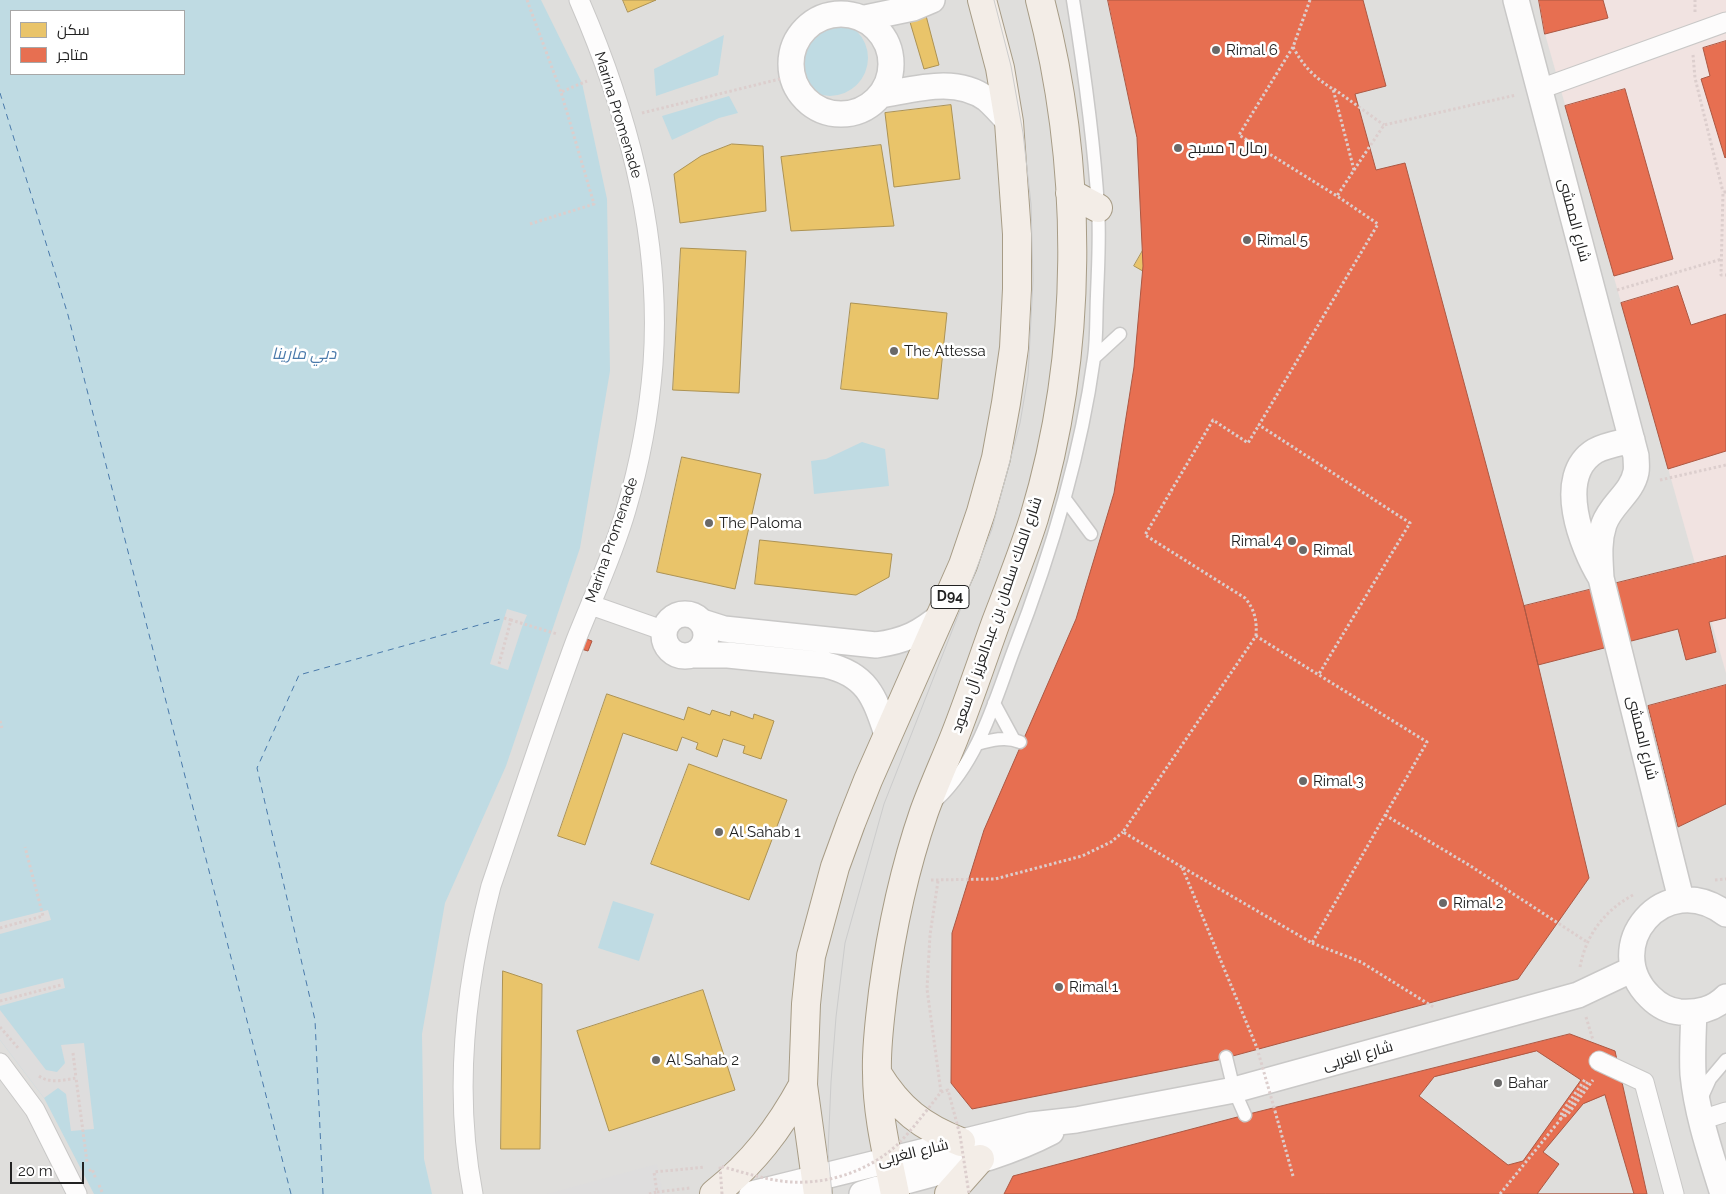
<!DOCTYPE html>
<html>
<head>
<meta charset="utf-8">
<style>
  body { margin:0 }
  #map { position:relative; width:1726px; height:1194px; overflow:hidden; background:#f0eeeb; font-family:Raleway,Cairo,sans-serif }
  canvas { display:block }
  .legend { position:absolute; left:10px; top:10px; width:175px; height:65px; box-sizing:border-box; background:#fff; border:1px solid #a7a7a7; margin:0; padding:6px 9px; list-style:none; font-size:15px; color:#222 }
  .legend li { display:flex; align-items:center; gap:10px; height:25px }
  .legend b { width:25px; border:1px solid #a7a7a7 }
  .scale { position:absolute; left:10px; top:1162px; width:74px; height:22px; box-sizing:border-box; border:2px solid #222; border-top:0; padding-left:6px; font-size:15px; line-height:18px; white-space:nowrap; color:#222; -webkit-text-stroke:4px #fff; paint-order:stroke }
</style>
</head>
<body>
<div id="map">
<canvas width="1726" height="1194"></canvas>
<ul class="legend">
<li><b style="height:14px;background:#e9c46a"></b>سكن</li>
<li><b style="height:14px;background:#e76f51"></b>متاجر</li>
</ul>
<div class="scale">20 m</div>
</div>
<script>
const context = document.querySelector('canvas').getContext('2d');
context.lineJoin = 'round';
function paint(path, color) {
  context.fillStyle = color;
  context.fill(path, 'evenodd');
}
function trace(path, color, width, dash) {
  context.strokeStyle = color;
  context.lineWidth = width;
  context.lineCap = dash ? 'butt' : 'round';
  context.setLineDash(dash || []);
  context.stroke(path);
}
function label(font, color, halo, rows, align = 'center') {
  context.font = font + ' Raleway,Cairo,sans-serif';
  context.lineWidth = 5;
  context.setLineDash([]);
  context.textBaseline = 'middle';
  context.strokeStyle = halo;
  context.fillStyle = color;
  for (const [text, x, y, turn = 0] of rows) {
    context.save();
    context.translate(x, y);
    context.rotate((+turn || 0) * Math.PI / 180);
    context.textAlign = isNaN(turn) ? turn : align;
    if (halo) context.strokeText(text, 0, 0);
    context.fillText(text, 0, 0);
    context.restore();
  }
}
paint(new Path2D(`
  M0 0H1726V1194H0ZM11 11H184V74H11Z`), '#dfdedc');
paint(new Path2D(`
  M1539 0H1726V673L1545 34Z`), '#f1e3e1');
paint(new Path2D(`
  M0 0H541L582 83 607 199 610 371 580 548 506 766 445 903 422 1034 424 1159 432 1194H94L44 1098 0 1040ZM11 11H184V74H11Z
  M792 58a38 38 0 1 1 76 0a38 38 0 1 1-76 0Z
  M724 35 718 75 656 96 654 69Z
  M729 96 738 113 719 118 672 140 662 116Z
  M862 442 885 449 889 486 814 494 811 461 826 459Z
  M613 901 654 914 639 961 598 948Z`), '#bfdbe3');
paint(new Path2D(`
  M507 609 527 615 522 627 508 670 490 664Z
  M48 910 51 920 0 934V922Z
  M63 978 65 988 0 1006V994Z
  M0 1010 46 1070 57 1072 65 1063 61 1045 84 1043 94 1129 71 1131 66 1094 58 1088 44 1098 0 1040Z
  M657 1164 663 1194H547Z`), '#dedddd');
const homes = new Path2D(`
  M623 0H656L628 12Z
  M1197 0H1264L1287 14 1217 129 1145 86Z
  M924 8 939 65 924 69 907 12Z
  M951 105 960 179 894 187 885 113Z
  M1212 130 1359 214 1281 350 1134 266Z
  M732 144 763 146 766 211 680 223 674 174 701 156Z
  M881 145 894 226 791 231 781 157Z
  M681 248 746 251 739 393 673 390Z
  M851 303 947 313 938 399 841 389Z
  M1257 440 1398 526 1327 642 1186 556Z
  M682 457 761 474 735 589 657 572Z
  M760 540 892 554 889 577 856 595 755 584Z
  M1230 677 1341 743 1359 713 1390 731 1309 867 1281 850 1303 814 1189 747Z
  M607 694 684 720 688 707 710 715 712 710 730 716 731 711 753 719 754 714 774 721 761 759 743 753 745 746 723 739 717 757 696 749 698 743 682 737 677 751 623 733 585 845 558 836Z
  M689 764 787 800 749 900 651 864Z
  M1413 837 1515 899 1472 969 1370 908Z
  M1106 893 1150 1038 1013 1081 968 936Z
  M503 971 542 984 540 1149H501Z
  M703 990 735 1090 609 1131 577 1031Z
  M1300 1113 1307 1139 1289 1144 1282 1118Z
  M1366 1115 1435 1169 1415 1194H1304Z
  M1240 1125 1248 1152 1230 1157 1222 1131Z`);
paint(homes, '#e9c46a');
trace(homes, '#ad9354', 1);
const shops = new Path2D(`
  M1108 0H1363L1386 86 1355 94 1376 170 1405 163 1524 606 1589 878 1518 979 1218 1060 972 1109 951 1083 952 933 984 830 1076 619 1114 493 1134 367 1143 266 1137 138Z
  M1539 0H1603L1608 18 1545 34Z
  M1726 41V157L1725 158 1701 79 1710 76 1703 48Z
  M1625 89 1673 259 1614 276 1565 106Z
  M1678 286 1691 325 1726 314V451L1668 469 1621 303Z
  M1726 556V618L1709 622 1716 652 1686 660 1678 629 1538 665 1524 606Z
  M584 638 592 641 588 651 581 649Z
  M1726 685V804L1678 827 1648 706Z
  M1570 1034 1615 1051 1647 1194H1004L1013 1176 1245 1115Z
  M1537 1051 1581 1080 1523 1161 1508 1165 1419 1096 1434 1077Z
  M1605 1095 1634 1194H1537L1559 1164 1543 1152 1583 1104Z`);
paint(shops, '#e76f51');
trace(shops, '#ac5843', 1);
trace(new Path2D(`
  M0 93 68 315 291 1194
  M323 1194 315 1020 257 768 299 675 504 618`), '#4a7aab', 1, [6, 5]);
const service = new Path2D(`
  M1095 357 1120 334
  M1065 499 1091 534
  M994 703 1014 740
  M977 744C991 740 1006 736 1020 742
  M937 800C978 761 994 703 1013 652 1050 557 1080 460 1094 358 1097 338 1096 316 1097 296 1098 266 1100 237 1098 208 1094 139 1084 69 1073 0
  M1226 1057 1234 1090 1245 1115
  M1701 1099 1710 1079 1726 1060`);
const pedestrian = new Path2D(`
  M1540 89 1726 22
  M591 605 665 631
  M1599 1061 1644 1082 1674 1194
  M0 1063 35 1110 77 1194
  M1701 1120 1726 1112
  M473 1194C453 1091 465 986 491 886 519 804 546 721 576 640 593 597 613 555 626 510 640 463 649 413 653 364 662 238 629 115 579 0`);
const minor = new Path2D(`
  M1516 0 1636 456C1636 461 1637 467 1636 472 1632 493 1611 504 1604 524 1598 542 1600 559 1601 578
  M791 64a50 50 0 1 1 100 0a50 50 0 1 1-100 0Z
  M865 18 913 8 932 0
  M881 95C916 89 956 76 987 99 995 106 1002 114 1009 122
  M1632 440C1620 443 1606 445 1595 451 1554 476 1582 547 1601 578L1681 899
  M664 635a21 21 0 1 1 42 0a21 21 0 1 1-42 0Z
  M702 622 724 629 876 645C905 641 921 633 942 615
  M694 655H728L826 665C869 675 875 699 888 737
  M1726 914C1664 867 1599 947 1650 997 1658 1005 1669 1011 1680 1012 1698 1013 1713 1010 1726 997
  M1694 1012C1693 1033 1692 1054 1693 1074 1697 1115 1711 1155 1723 1194
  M752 1194 1031 1125 1076 1120 1234 1090 1578 995 1633 969
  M862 1194C923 1174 994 1162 1051 1132`);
const primary = new Path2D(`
  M1070 193 1098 208
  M877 1073C899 1109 922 1127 961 1142
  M714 1194C753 1163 779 1129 803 1085
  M818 1194 803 1085 806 1004 811 956 835 867 851 823 868 780 963 565 981 512 996 458 1006 403 1014 348 1017 289V234L1009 122 1000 68 982 0
  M895 1194C887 1154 877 1114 877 1072 876 1046 880 1019 883 992 891 932 904 870 924 812 933 787 944 763 954 738 969 700 982 661 996 622 1009 588 1023 553 1034 518 1084 352 1084 168 1040 0
  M949 1194 980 1159`);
trace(service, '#c9c8c7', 15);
trace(pedestrian, '#c9c8c7', 21);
trace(minor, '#c9c8c7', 28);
trace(primary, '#a79c86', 30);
trace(new Path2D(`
  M527 0 561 92
  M1310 0 1293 47C1303 66 1315 78 1333 89L1354 170 1337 196
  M1695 12V0
  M1293 47 1239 135 1337 196 1378 224 1259 425 1410 523 1319 674
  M1693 55 1695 78 1723 192
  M1334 89 1384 125
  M642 113 792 76
  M1354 170 1384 125 1516 95
  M1726 192H1723L1721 275H1726
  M530 224 594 204 561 92 587 81
  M1617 290 1722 259
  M1660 480 1726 465
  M504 618 511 620
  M1256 636C1257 621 1255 610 1245 598L1145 535 1213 420 1248 443 1259 425
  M499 664 511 620 557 634
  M0 721 2 728
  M1385 815 1469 865 1587 942
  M1182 867 1123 832 1256 636 1427 742 1312 943 1182 867 1257 1048
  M931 880 995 879 1082 856 1111 842 1123 832
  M1715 880 1726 879
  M938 881 930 935 927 989 941 1092
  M0 928 43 916 25 847
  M1312 943 1361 962 1435 1008
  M1580 967C1586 935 1604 911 1633 895
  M0 1001 61 985
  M1586 1017 1593 1040
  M0 1027 19 1049
  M73 1053 76 1078
  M39 1076C50 1084 64 1080 76 1078L87 1162
  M1275 1111 1293 1176
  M1560 1119 1568 1114 1593 1080
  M1560 1120 1562 1112 1586 1078
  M89 1171 92 1169 96 1179
  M99 1185 103 1194
  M657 1192 690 1188
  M649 1194 657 1192 654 1172 705 1167
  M1500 1194 1560 1120 1589 1080`), '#dccecd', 3, [2.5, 2.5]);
trace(service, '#fdfcfc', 12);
trace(pedestrian, '#fdfcfc', 19);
trace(minor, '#fdfcfc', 25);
trace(primary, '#f3ede7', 28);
trace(new Path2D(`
  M832 1194 828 1153 831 1082 836 1017 845 943 884 804 992 529 1020 423 1028 376 1033 280 1031 204 1023 133 1011 66 994 0`), '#ccc', 1);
trace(new Path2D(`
  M1257 1048 1275 1111
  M722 1194 720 1166C738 1171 757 1177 775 1180 818 1188 865 1174 897 1145 913 1129 927 1110 941 1092L948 1090 960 1135 969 1194`), '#dccecd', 3, [2.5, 2.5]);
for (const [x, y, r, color] of [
  [1216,50,5,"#6a6968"],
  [1178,148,5,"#6a6968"],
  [1247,240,5,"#6a6968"],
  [894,351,5,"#6a6968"],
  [709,523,5,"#6a6968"],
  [1292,541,5,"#6a6968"],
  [1303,550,5,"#6a6968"],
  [1303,781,5,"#6a6968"],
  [719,832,5,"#6a6968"],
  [1443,903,5,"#6a6968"],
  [1059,987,5,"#6a6968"],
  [656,1060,5,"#6a6968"],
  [1498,1083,5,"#6a6968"]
]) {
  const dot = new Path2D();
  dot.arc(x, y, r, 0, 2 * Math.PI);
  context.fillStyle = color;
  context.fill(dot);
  trace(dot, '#fff', 2);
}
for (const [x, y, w] of [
  [950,597,38]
]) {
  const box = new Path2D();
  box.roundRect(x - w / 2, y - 11.5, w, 23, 4);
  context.fillStyle = '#fff';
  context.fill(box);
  trace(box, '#222', 1);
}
label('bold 14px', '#222', null, [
  ["D94",950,597]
]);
label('15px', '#222', '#fff', [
  ["Rimal 6",1226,50],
  ["رمال ٦ مسبح",1188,148],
  ["Rimal 5",1257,240],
  ["The Attessa",904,351],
  ["The Paloma",719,523],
  ["Rimal 4",1282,541,"right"],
  ["Rimal",1313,550],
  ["Rimal 3",1313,781],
  ["Al Sahab 1",729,832],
  ["Rimal 2",1453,903],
  ["Rimal 1",1069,987],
  ["Al Sahab 2",666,1060],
  ["Bahar",1508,1083]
], 'left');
label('15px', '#222', '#fff', [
  ["Marina Promenade",618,115,73],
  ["شارع الممشى",1574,220,75],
  ["Marina Promenade",612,540,-71],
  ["شارع الملك سلمان بن عبدالعزيز آل سعود",997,615,-71],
  ["شارع الممشى",1642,738,76],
  ["شارع الغربى",1358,1056,-16],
  ["شارع الغربى",913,1153,-14]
]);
label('italic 16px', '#4a7aab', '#fff', [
  ["دبي مارينا",304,354]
]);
</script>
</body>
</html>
